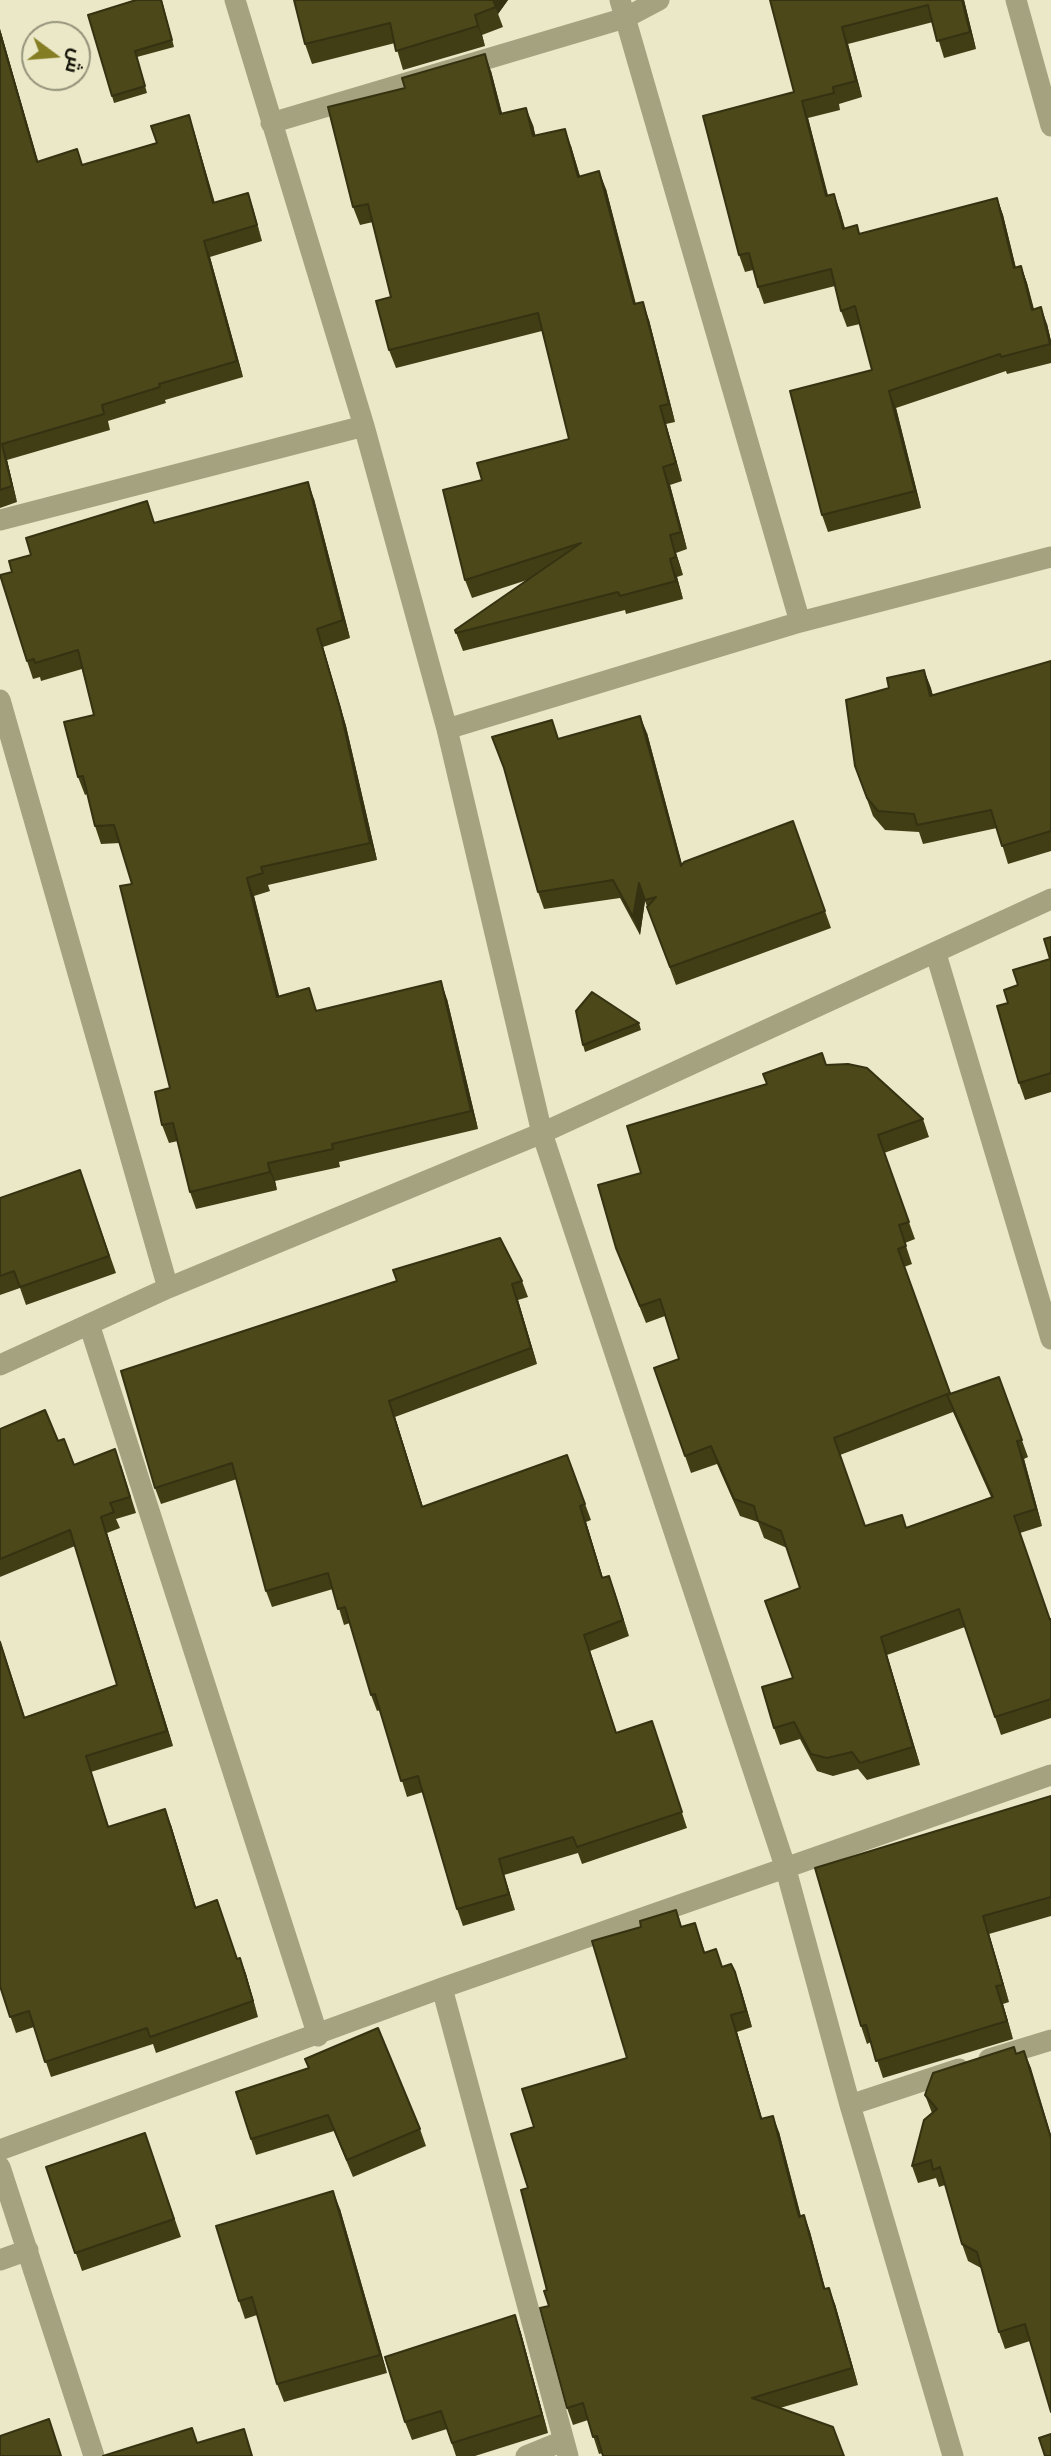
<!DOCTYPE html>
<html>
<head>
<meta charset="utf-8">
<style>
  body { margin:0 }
  #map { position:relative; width:1051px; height:2456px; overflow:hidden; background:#eae8c7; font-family:Arial,Cairo,sans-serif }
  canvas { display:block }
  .north { position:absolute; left:21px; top:21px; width:70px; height:70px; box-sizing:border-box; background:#eae8c7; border:2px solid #95937b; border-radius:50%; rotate:106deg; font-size:19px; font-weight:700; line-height:28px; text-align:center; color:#151408 }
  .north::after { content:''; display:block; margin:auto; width:24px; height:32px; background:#857d23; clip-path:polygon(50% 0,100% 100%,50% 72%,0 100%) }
</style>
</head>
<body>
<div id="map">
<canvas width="1051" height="2456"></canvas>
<div class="north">ش</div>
</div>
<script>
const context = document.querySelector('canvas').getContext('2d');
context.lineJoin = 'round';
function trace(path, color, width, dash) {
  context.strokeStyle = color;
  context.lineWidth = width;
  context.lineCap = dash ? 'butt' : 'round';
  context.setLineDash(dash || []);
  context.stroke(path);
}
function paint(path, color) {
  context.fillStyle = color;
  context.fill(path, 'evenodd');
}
trace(new Path2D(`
  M235 0 364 426 447 729 542 1133 785 1866 850 2105 953 2456
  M1016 0 1051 126
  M271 123 625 18 659 0
  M0 520 364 426
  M800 622 1051 557
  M0 700 168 1288
  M447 729 800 622 620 0
  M936 954 1051 1339
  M89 1324 318 2036
  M0 1365 168 1288 542 1133 1051 899
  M442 1988 568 2456
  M989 2059 1051 2040
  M850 2105 959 2069
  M0 2150 442 1988 1051 1775
  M0 2167 94 2456
  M0 2260 28 2250
  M526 2456 563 2441`), '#a5a27f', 21);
paint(new Path2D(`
  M136 0H162L174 47 137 57 147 93 114 103 112 96Z
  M294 0H508L498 14 503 27 482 35 485 46 403 70 395 43 312 64 305 44Z
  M770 0H964L976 49 944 58 933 22 848 44 862 97 839 104 840 110 808 118 828 195 840 211 845 228 857 225 860 234 997 198 1003 215 1016 268 1021 266 1027 283 1034 309 1047 324 1051 341V363L1007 374 1006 371 896 408 921 508 828 532 822 515 872 370 860 324 847 327 841 311 835 286 764 304 758 287 753 270 745 272 739 255 794 92Z
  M0 29 38 162 83 165 194 131 215 203 248 193 262 241 210 257 243 377 165 400 166 403 108 421 110 430 7 460 17 502 0 508Z
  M491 71 502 114 533 125 535 136 571 146 580 176 606 189 636 304 649 320 675 422 666 424 682 481 670 485 687 549 676 553 683 575 677 577 683 599 626 614 625 610 463 651 455 630 527 580 472 598 465 580 482 480 569 439 542 331 396 368 389 350 391 297 373 222 360 225 353 207Z
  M314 499 350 638 323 647 346 726 377 860 268 885 270 891 254 896 279 997 317 1010 447 999 478 1129 339 1162 340 1167 275 1181 277 1190 196 1209 190 1192 178 1141 169 1143 162 1125 170 1088 132 884 120 843 101 844 95 826 87 794 85 795 78 777 94 715 82 669 41 681 40 677 33 679 27 661 12 572 31 555 155 523Z
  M1051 661V851L1008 864 997 828 923 844 919 832 885 830 873 816 855 766 889 688 924 670 933 695Z
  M647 733 682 864 793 821 831 928 676 985 645 901 640 935 620 898 544 909 538 892 559 739Z
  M1051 937V1092L1025 1100 1019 1083 1008 1003 1018 985 1050 959Z
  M639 1023 641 1030 585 1052 583 1045Z
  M826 1065 923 1119 929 1137 884 1153 915 1239 905 1243 912 1264 904 1267 951 1394 999 1377 1028 1457 1024 1459 1042 1526 1020 1533 1050 1620 1051 1619V1718L1001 1735 965 1627 887 1655 920 1765 867 1780 858 1769 833 1776 817 1771 800 1739 780 1745 774 1728 793 1678 800 1588 787 1548 764 1538 758 1522 740 1516 717 1464 691 1473 654 1368 679 1359 665 1316 646 1323 616 1248 641 1173 767 1084ZM953 1412 991 1497 906 1528 865 1526 840 1455Z
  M80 1170 116 1273 26 1305 20 1288 0 1295V1198Z
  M397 1281H522L528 1297 518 1300 537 1364 395 1417 423 1507 567 1455 591 1520 586 1522 603 1578 609 1576 629 1636 590 1651 616 1733 652 1721 687 1828 582 1864 578 1853 504 1875 515 1910 463 1926 457 1909 423 1792 407 1797 380 1710 377 1711 371 1695 350 1623 344 1625 333 1589 272 1607 266 1591 237 1479 161 1504 155 1488Z
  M0 1429 58 1441 74 1465H121L136 1513 116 1519 120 1528 107 1533 173 1746 91 1772 109 1827 171 1825 196 1907 237 1959 240 1958 246 1974 258 2017 156 2053 153 2044 51 2077 34 2027 16 2033 0 1986V1640L25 1717 117 1685 75 1546 0 1577Z
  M1051 1796V1916L989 1934 1009 2002 1003 2004 1013 2039 883 2078 871 2042 867 2044 861 2026Z
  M676 1910 682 1927 695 1923 705 1952 722 1967 735 1972 741 1989 752 2027 737 2032 762 2119 779 2132 801 2216 804 2215 810 2232 825 2289 835 2304 858 2385 780 2408 599 2454 588 2420 573 2425 567 2408 528 2188 534 2127 627 2058 641 1927Z
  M1017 2053 1031 2068 1030 2341 1005 2349 999 2332 981 2268 968 2261 962 2244 945 2185 939 2187 936 2178 918 2183 912 2166 932 2113 925 2095Z
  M236 2092 420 2129 426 2146 353 2177 334 2131 256 2155Z
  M145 2133 181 2237 82 2271 46 2167Z
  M340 2209 387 2373 284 2402 277 2384 257 2315 245 2319 239 2301Z
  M515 2315 521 2333 548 2433 475 2456H456L447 2429 412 2440 405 2422Z`), '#413e16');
paint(new Path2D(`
  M493 0H508L498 14 503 27Z
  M962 0H964L976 49 970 32Z
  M475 15 482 35 485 46 478 26Z
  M842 27 848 44 862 97 856 81Z
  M0 29 43 178 37 162 0 33Z
  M485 54 491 71 507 132 500 114Z
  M802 101 808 118 832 213 826 196Z
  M526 108 533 125 540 154 533 136Z
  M189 115 194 131 219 219 213 203Z
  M565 129 571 146 585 194 578 177Z
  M599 171 606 189 640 322 634 304Z
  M248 193 253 208 262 241 257 225Z
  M834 194 840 211 849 246 843 229Z
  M997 198 1003 215 1020 285 1014 268Z
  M204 241 210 257 243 377 237 361Z
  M1021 266 1027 283 1038 327 1032 310Z
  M643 302 649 320 675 422 669 404Z
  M1041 307 1047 324 1051 341V348Z
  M889 391 896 408 921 508 915 491Z
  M660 406 666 424 682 481 676 463Z
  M2 444 7 460 17 502 12 486Z
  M663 467 670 485 687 549 681 532Z
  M308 482 314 499 350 638 343 620Z
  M670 535 676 553 683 575 676 557Z
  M670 559 677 577 683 599 676 581Z
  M317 629 323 647 346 726 377 860 370 843Z
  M924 670 931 688 937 714 930 696Z
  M640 716 647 733 687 884 681 866Z
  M247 878 254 896 284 1015 277 997Z
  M639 883 645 901 640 935 633 917Z
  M441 981 447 999 478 1129 471 1111Z
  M268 1163 275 1181 277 1190 270 1172Z
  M512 1284 518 1300 537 1364 531 1348Z
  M389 1401 395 1417 428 1524 422 1507Z
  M1017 1441 1024 1459 1042 1526 1036 1509Z
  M580 1506 586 1522 608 1595 602 1578Z
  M101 1517 107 1533 173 1746 167 1731Z
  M609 1576 615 1592 629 1636 623 1620Z
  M584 1635 590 1651 622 1750 616 1733Z
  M881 1637 887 1655 920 1765 913 1747Z
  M165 1809 171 1825 201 1924 195 1908Z
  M499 1859 504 1875 515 1910 509 1894Z
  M983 1916 989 1934 1009 2002 1003 1985Z
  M240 1958 246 1974 258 2017 253 2001Z
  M735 1972 741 1989 752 2027 746 2011Z
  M996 1986 1003 2004 1013 2039 1007 2021Z
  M731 2015 737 2032 767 2135 761 2119Z
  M1024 2051 1031 2068 1051 2135V2138Z
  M773 2116 779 2132 805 2233 799 2217Z
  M333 2191 340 2209 387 2373 380 2355Z
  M804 2215 810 2232 830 2306 824 2289Z
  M829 2288 835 2304 858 2385 852 2368Z
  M515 2315 521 2333 548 2433 542 2415Z`), '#353212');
const building = new Path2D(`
  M136 0H161L172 40 135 51 145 86 112 96 88 15Z
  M294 0H493L496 7 475 15 478 26 396 51 390 23 305 44Z
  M770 0H962L970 32 937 41 928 5 842 27 856 81 833 87 834 93 802 101 826 196 834 194 843 229 857 225 859 234 997 198 1014 268 1021 266 1032 310 1041 307 1050 344 1001 357 1000 354 889 391 915 491 822 515 790 391 872 370 855 306 841 311 831 269 758 287 749 253 739 255 703 116 794 92Z
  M0 33 37 162 77 149 82 165 157 143 151 126 189 115 213 203 248 193 257 225 204 241 237 361 159 384 160 387 102 405 104 414 2 444 12 486 0 490Z
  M485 54 500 114 526 108 533 136 565 129 578 177 599 171 634 304 643 302 669 404 660 406 676 463 663 467 681 532 670 535 676 557 670 559 676 581 620 596 618 592 456 633 455 630 581 543 465 580 443 490 482 480 477 463 569 439 538 313 389 350 376 301 391 297 368 204 353 207 328 107 405 88 402 78Z
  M308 482 343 620 317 629 340 708 370 843 261 867 263 873 247 878 277 997 309 988 316 1011 441 981 471 1111 332 1144 333 1149 268 1163 270 1172 190 1192 173 1123 162 1125 155 1092 170 1088 120 886 132 884 114 825 95 826 83 776 78 777 64 722 94 715 78 650 35 663 34 659 27 661 0 575 12 572 9 561 31 555 26 538 147 501 154 523Z
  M1051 661V831L1002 846 991 810 917 825 914 814 878 811 867 798 855 766 846 700 889 688 887 678 924 670 930 696Z
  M640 716 681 866 684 862 793 821 825 911 670 967 647 907 656 897 645 900 639 883 633 917 613 880 538 892 504 768 492 737 552 720 558 739Z
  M1051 937V1073L1019 1083 997 1006 1008 1003 1004 990 1018 985 1013 970 1050 959 1044 939Z
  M592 992 639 1023 583 1045 576 1011Z
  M822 1053 826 1065 848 1064 867 1068 923 1119 878 1135 909 1222 899 1225 906 1246 898 1249 950 1393 834 1438 865 1526 902 1515 906 1528 993 1497 947 1395 999 1377 1022 1440 1017 1441 1036 1509 1014 1516 1050 1620 1051 1619V1699L995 1717 959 1609 881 1637 913 1747 860 1763 852 1752 827 1758 811 1754 794 1722 774 1728 762 1687 793 1678 765 1601 800 1588 781 1531 758 1521 754 1506 734 1499 711 1446 685 1456 654 1368 679 1359 660 1299 640 1306 616 1248 598 1185 641 1173 627 1126 767 1084 763 1074Z
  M80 1170 109 1256 20 1287 14 1271 0 1276V1198Z
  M500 1238 522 1281 512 1284 531 1348 389 1401 422 1507 567 1455 585 1504 580 1506 602 1578 609 1576 623 1620 584 1635 616 1733 652 1721 682 1812 577 1847 573 1837 499 1859 509 1894 457 1909 418 1776 401 1781 375 1694 371 1695 345 1607 338 1609 328 1573 266 1591 232 1463 155 1488 121 1371 397 1281 393 1270Z
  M45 1410 58 1441 64 1439 74 1465 115 1449 130 1497 110 1503 114 1512 101 1517 167 1731 86 1756 108 1827 165 1809 195 1908 217 1900 237 1959 240 1958 253 2001 150 2037 147 2028 45 2062 29 2011 10 2017 0 1986V1642L24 1718 117 1685 70 1530 0 1559V1429Z
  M1051 1796V1897L983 1916 1003 1985 996 1986 1007 2021 876 2061 866 2025 861 2026 815 1868Z
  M676 1910 681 1927 695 1923 704 1953 716 1949 722 1967 731 1964 735 1972 746 2011 731 2015 761 2119 773 2116 799 2217 804 2215 824 2289 829 2288 852 2368 752 2398 833 2427 844 2456H603L597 2436 593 2437 583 2403 567 2408 540 2308 549 2306 544 2291 547 2290 521 2190 528 2188 511 2134 534 2127 522 2089 627 2058 592 1941 641 1927 640 1921Z
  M378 2028 420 2129 347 2160 328 2115 251 2139 236 2092 309 2068 305 2059Z
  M1014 2047 1016 2054 1024 2051 1051 2138V2412L1025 2324 999 2332 977 2252 962 2244 940 2167 933 2170 931 2160 912 2166 924 2120 937 2109 925 2095 933 2073Z
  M145 2133 174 2219 75 2253 46 2167Z
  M333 2191 380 2355 277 2384 252 2297 239 2301 216 2226Z
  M515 2315 542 2415 452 2443 441 2411 405 2422 385 2357Z
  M49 2419 61 2456H0V2436Z
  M192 2428 197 2443 244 2429 252 2456H103Z
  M1051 2434V2456H1045L1039 2438Z`);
paint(building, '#4c481a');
trace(building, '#353212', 2);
</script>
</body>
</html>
